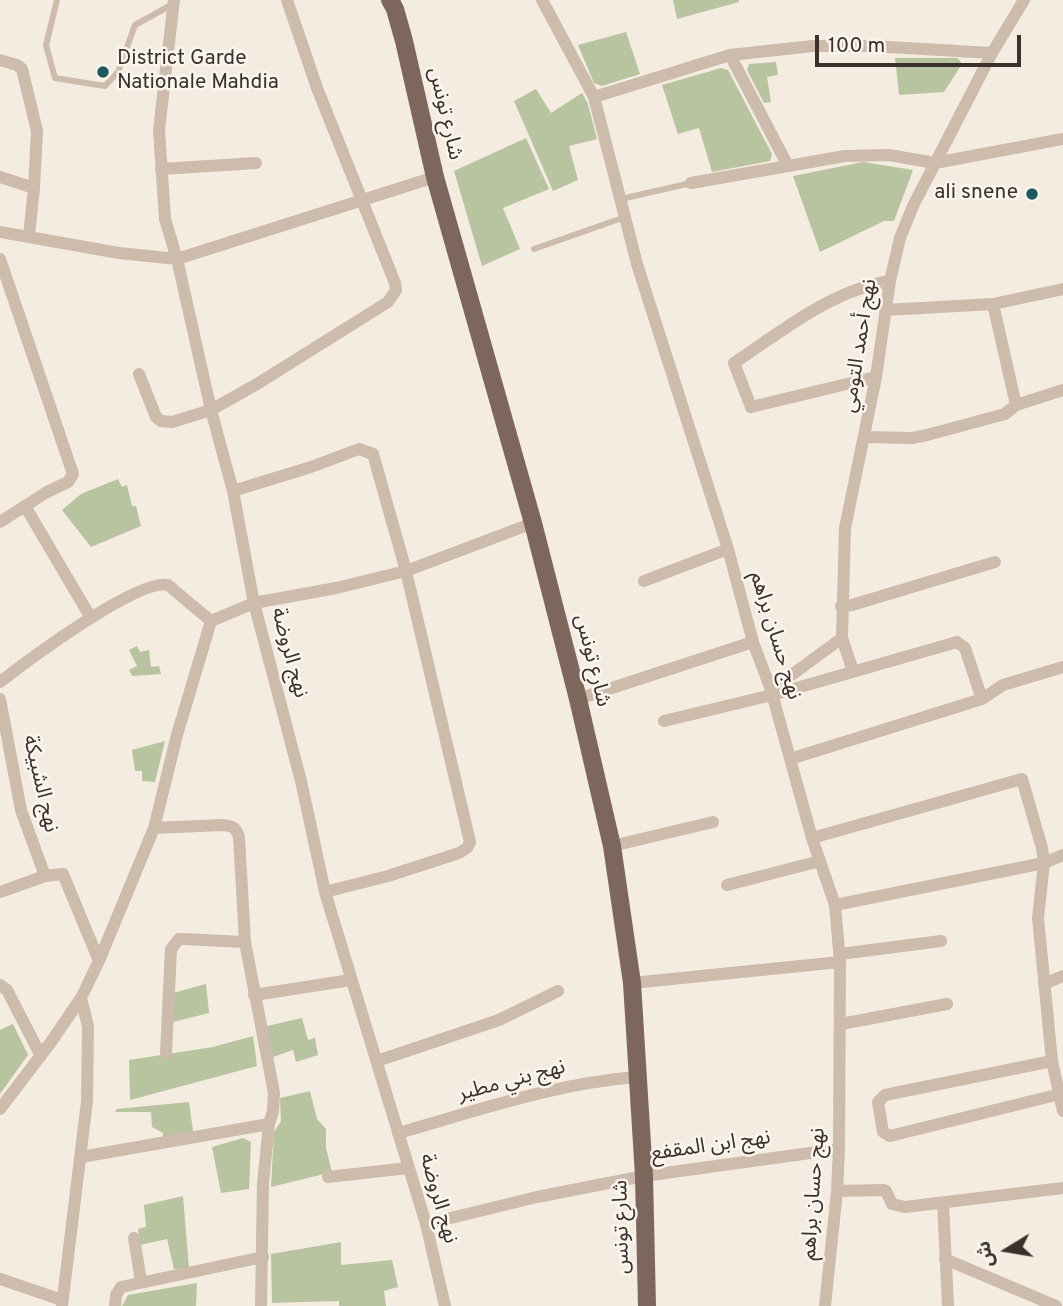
<!DOCTYPE html>
<html>
<head>
<meta charset="utf-8">
<style>
  body { margin:0 }
  #map { position:relative; width:1063px; height:1306px; overflow:hidden; background:#f4ebe1; font-family:Overpass,"Noto Sans Arabic",sans-serif }
  canvas { display:block }
  .north { position:absolute; left:972px; top:1215px; width:70px; height:70px; -webkit-text-stroke:5px #fbf5ee; paint-order:stroke; rotate:259deg; font-size:19px; font-weight:700; line-height:28px; text-align:center; color:#3b302b }
  .north::after { content:''; display:block; margin:auto; width:24px; height:32px; background:#3b302b; clip-path:polygon(50% 0,100% 100%,50% 72%,0 100%) }
  .scale { position:absolute; left:815px; top:35px; width:206px; height:32px; box-sizing:border-box; border:4px solid #3b302b; border-top:0; padding-left:9px; font-size:21px; line-height:24px; white-space:nowrap; color:#3b302b; -webkit-text-stroke:5px #fbf5ee; paint-order:stroke }
</style>
</head>
<body>
<div id="map">
<canvas width="1063" height="1306"></canvas>
<div class="north">ش</div>
<div class="scale">100 m</div>
</div>
<script>
const context = document.querySelector('canvas').getContext('2d');
context.lineJoin = 'round';
function paint(path, color) {
  context.fillStyle = color;
  context.fill(path, 'evenodd');
}
function trace(path, color, width, dash) {
  context.strokeStyle = color;
  context.lineWidth = width;
  context.lineCap = dash ? 'butt' : 'round';
  context.setLineDash(dash || []);
  context.stroke(path);
}
function label(font, color, halo, rows, align = 'center') {
  context.font = font + ' Overpass,"Noto Sans Arabic",sans-serif';
  context.lineWidth = 5;
  context.setLineDash([]);
  context.textBaseline = 'middle';
  context.strokeStyle = halo;
  context.fillStyle = color;
  for (const [text, x, y, turn = 0] of rows) {
    context.save();
    context.translate(x, y);
    context.rotate((+turn || 0) * Math.PI / 180);
    context.textAlign = isNaN(turn) ? turn : align;
    if (halo) context.strokeText(text, 0, 0);
    context.fillText(text, 0, 0);
    context.restore();
  }
}
paint(new Path2D(`
  M673 0H739V2L677 19Z
  M626 32 640 74 602 86 594 83 578 45Z
  M895 58H957L961 62 960 67 944 92 899 95Z
  M776 62 778 75 767 77 771 102 764 103 747 70 749 64Z
  M721 68 728 70 772 154 770 161 712 172 699 128 678 134 662 85Z
  M536 89 551 113 582 93 588 104 597 139 569 146 578 180 553 191 514 101Z
  M526 138 549 189 503 208 520 249 482 266 454 171Z
  M863 162 913 170 894 221H884L820 252 793 176Z
  M118 479 122 487 127 485 132 506H136L141 526 91 547 62 510 81 494Z
  M137 646 140 652 149 650 151 667 159 666 161 674 132 676 129 670 137 666 129 650Z
  M165 741 155 782 142 781V771H135L132 750Z
  M206 984 209 1013 173 1022V993Z
  M302 1018 308 1040 315 1038 318 1055 296 1062 293 1050 273 1057 263 1027Z
  M13 1024 28 1055 0 1094V1030Z
  M253 1036 257 1066 130 1100 129 1060 213 1047Z
  M310 1091 317 1119 326 1129V1148L332 1172 271 1187 274 1132 281 1121 280 1098Z
  M189 1102 193 1131 163 1140V1133L152 1127 151 1112H115L117 1109Z
  M243 1138 251 1142 249 1189 221 1193 212 1147Z
  M183 1196 189 1268 174 1269 167 1239 140 1245 138 1229 146 1227 144 1205Z
  M341 1242V1265L392 1260 398 1287 384 1291 386 1306H339V1301L272 1303 271 1254Z
  M197 1283 196 1306H122L128 1295Z`), '#b8c4a0');
trace(new Path2D(`
  M57 0 46 45 55 78 105 86 118 72 135 25 173 4
  M621 199 691 183
  M534 249 625 217`), '#cdbbac', 6);
trace(new Path2D(`
  M174 0 159 130 165 219 177 259 211 410 233 491 254 603 301 781 325 892 426 1224 445 1306
  M542 0 594 97 637 264 728 549 753 642 771 690 812 838 835 905 840 962 839 1149 837 1191 825 1306
  M730 55 788 166
  M0 60 17 65 22 69 37 131 34 188 0 177
  M594 97 730 55 813 46H871L992 53
  M161 169 256 163
  M691 183 845 156 889 155 935 163 1063 139
  M0 232 119 253 177 259 435 177
  M29 236 34 188
  M0 259 73 474 68 482 47 492 0 522
  M993 304 1016 405
  M885 310 993 304 1063 289
  M139 374 156 417 161 421 172 422 211 410 257 384 388 302 396 290 395 283 317 88 287 0
  M876 377 751 407 734 363C782 331 832 290 890 281
  M865 437 912 438 927 435 1005 414 1016 405 1063 390
  M233 491 311 467 359 449 373 454 406 571 470 842 467 848 459 853 388 876 325 892
  M25 506 91 618
  M644 581 728 549
  M841 606 852 605 995 562
  M842 638 853 671
  M0 682C27 661 138 578 168 585L211 621
  M771 690 842 638 845 528 876 377 890 281 900 238 913 206 992 53 1024 0
  M0 699 21 810 45 876
  M578 699 753 642
  M664 721 772 695 957 642 965 648 982 699
  M790 759 982 699 1003 685 1063 667
  M154 828 222 825C232 826 236 827 239 837L245 942
  M812 838 1022 779 1042 848 1044 863 1063 855
  M612 846 713 822
  M727 885 820 861
  M0 892 45 876 63 874 99 961
  M835 905 1044 863 1038 918 1052 1061 885 1095 878 1102 883 1132 890 1136 1060 1094
  M840 954 941 941
  M632 983 840 962
  M1044 984 1063 976
  M0 985 7 990 41 1056
  M254 995 351 980
  M841 1024 947 1004
  M377 1061 499 1020 558 991
  M1052 1061 1063 1111
  M0 1109 51 1042 81 998 99 961 154 828 177 735 211 621 254 603 336 588 406 571 533 523
  M398 1133C476 1111 556 1083 637 1077
  M81 1157 269 1124 273 1111 274 1093 245 942 183 939H179L171 949 166 1053
  M328 1177 408 1168
  M837 1191 883 1190 886 1191 892 1204 905 1207 1063 1188
  M943 1203 948 1306
  M426 1224 537 1197 644 1176 839 1149
  M134 1238 141 1281
  M945 1259 1056 1306
  M0 1279 62 1300
  M62 1306 87 1101 88 1026 81 998
  M115 1306 116 1295 121 1287 263 1257
  M261 1306 263 1183 269 1124`), '#cdbbac', 12);
trace(new Path2D(`
  M390 0 395 9 404 41 435 177 533 523 578 699 612 846 632 983 644 1176 647 1306`), '#7d675c', 18);
for (const [x, y, r, color] of [
  [103,72,7,"#1f5a5e"],
  [1032,194,7,"#1f5a5e"]
]) {
  const dot = new Path2D();
  dot.arc(x, y, r, 0, 2 * Math.PI);
  context.fillStyle = color;
  context.fill(dot);
  trace(dot, '#fbf5ee', 2.5);
}
label('21px', '#3b302b', '#fbf5ee', [
  ["District Garde",117,60],
  ["Nationale Mahdia",117,84],
  ["ali snene",1018,194,"right"]
], 'left');
label('21px', '#3b302b', '#fbf5ee', [
  ["شارع تونس",444,114,77],
  ["نهج أحمد التومي",861,346,-81],
  ["نهج حسان براهم",774,636,73],
  ["نهج الروضة",288,653,75],
  ["شارع تونس",591,661,76],
  ["نهج الشبيكة",39,784,77],
  ["نهج بني مطير",512,1082,-15],
  ["نهج ابن المقفع",711,1147,-8],
  ["نهج حسان براهم",815,1194,-86],
  ["نهج الروضة",437,1199,74],
  ["شارع تونس",623,1227,-91]
]);
</script>
</body>
</html>
